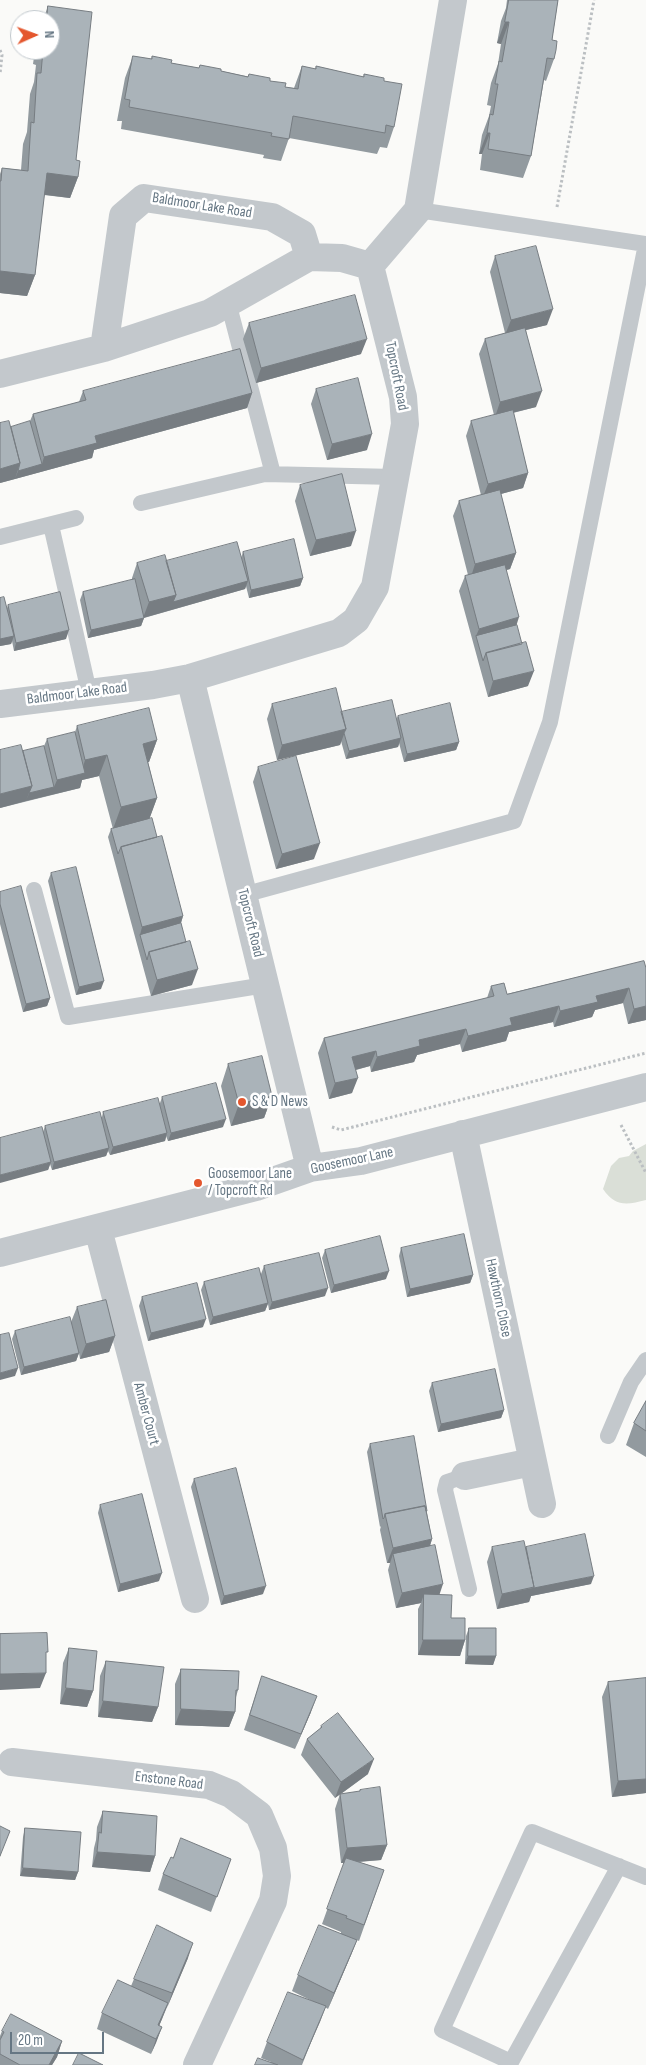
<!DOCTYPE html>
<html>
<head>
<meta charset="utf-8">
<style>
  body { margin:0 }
  #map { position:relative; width:646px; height:2065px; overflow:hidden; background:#fafaf8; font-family:"Sofia Sans Condensed",sans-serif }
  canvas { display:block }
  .north { position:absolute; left:10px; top:10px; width:50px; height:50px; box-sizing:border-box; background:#fff; border:1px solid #c1c8cd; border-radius:50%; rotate:88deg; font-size:14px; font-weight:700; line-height:20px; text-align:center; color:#657683 }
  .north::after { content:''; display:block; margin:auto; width:18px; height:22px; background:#e4572e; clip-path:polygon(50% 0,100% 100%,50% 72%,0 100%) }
  .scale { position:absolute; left:10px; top:2032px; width:94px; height:22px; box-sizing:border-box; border:2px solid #657683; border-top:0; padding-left:6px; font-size:15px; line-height:18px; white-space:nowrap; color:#657683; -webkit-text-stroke:4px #fff; paint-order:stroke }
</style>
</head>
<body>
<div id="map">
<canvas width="646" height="2065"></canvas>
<div class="north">N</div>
<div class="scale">20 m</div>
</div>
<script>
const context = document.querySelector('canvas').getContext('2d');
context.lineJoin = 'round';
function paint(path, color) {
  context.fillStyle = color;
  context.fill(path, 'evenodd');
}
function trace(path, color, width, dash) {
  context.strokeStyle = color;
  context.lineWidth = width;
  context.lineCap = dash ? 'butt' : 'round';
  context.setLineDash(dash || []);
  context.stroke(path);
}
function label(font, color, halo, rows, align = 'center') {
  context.font = font + ' "Sofia Sans Condensed",sans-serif';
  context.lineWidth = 5;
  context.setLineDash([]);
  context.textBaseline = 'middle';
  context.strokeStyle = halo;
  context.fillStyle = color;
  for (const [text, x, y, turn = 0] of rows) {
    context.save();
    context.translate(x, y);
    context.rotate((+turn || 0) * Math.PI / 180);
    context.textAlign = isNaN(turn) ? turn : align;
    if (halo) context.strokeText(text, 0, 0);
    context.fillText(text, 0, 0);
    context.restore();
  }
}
paint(new Path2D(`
  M646 1144V1200C627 1205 615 1207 603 1189L611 1166 619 1158 629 1156 633 1151Z`), '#dadfd7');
trace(new Path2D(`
  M0 50 2 55 0 74
  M557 207 594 0
  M621 1125 646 1173
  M332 1127 341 1130 646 1053`), '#bbbfc2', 3, [2.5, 2.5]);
trace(new Path2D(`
  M228 302 273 474
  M141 503 265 474 395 477
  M51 525 89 692
  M0 537 76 518
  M34 890 68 1017 265 985
  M243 895 514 821 550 722 646 244 418 210
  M608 1436 631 1382 646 1360
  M465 1476 447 1482 445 1490 469 1589
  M619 1866 511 2062 442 2030 532 1832 646 1877`), '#c3c8cc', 16);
trace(new Path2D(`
  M104 348 123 216 144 198 272 217 302 234 309 257
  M0 374 104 348 210 313 309 257 342 258 370 266
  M190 678 310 1168
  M0 704 153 685 190 678 339 633 356 620 375 587 405 424 403 397 370 266 418 210 453 0
  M463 1134 542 1504
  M98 1229 195 1599
  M0 1253 256 1187 310 1168 361 1161 646 1087
  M465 1476 532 1462
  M12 1762 209 1785 231 1794 259 1815 273 1848 277 1876 273 1901 197 2065`), '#c3c8cc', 28);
paint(new Path2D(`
  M507 0H558L552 40 554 59 546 81 544 80 531 156 523 178 480 170 482 154H479L482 135 489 116 491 106 487 105 491 83 498 64 501 44 497 43 501 21 506 8Z
  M48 6 78 177 70 198 44 195 35 275 27 296 0 293V174L2 168 21 170 23 144 27 132 30 94 34 82 36 65 33 64 35 50H50V20H43Z
  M133 56 151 59 152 56 171 63 199 68 200 65 221 71 270 81 285 87 294 88 302 66 315 69 316 66 363 77 364 74 384 81 394 127 387 148 380 147 377 154 289 138 281 161 263 158 264 155 121 129 122 121H117L125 78Z
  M495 256 547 325 526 330 536 407 513 413 528 473 523 488 501 494 516 553 510 569 506 570 528 686 488 697 459 591 465 576 468 575 453 516 459 501 481 495 466 436 471 421 494 415 479 354 485 339 505 333 490 272Z
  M249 323 361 354 256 383 243 339Z
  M316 389 367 450 327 460 311 404Z
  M83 391 252 393 247 408 94 450 92 458 0 483 11 427 30 421 33 414 79 402Z
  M300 485 351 546 310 556 295 501Z
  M243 552 303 578 300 586 249 598 246 586 245 589 144 618 141 626 88 638 80 600 83 592 132 580V578L137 563 241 558Z
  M0 598 7 608 8 605 66 639 14 651 12 641 11 644 0 646Z
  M272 704 396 719 398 716 459 742 456 750 404 762 399 743 398 747 346 759 341 741 340 745 277 760 267 719Z
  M77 726 157 740 149 762H148L157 798 149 819 157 837 183 916 181 923 192 985 151 996 108 837 111 829H113L99 776 82 780 80 788 0 808 23 751 44 746 47 739 75 732Z
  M258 767 314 859 276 869 253 782Z
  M51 873 101 989 76 995 48 881Z
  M0 892 50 998 47 1006 23 1012 0 924Z
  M644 961 646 1020 628 1024 623 1003 595 1010 592 1017 554 1027 553 1022 509 1032 506 1041 462 1052 460 1044 417 1055 414 1062 371 1072 370 1066 356 1070 352 1093 329 1099 318 1053 324 1038 487 998 491 986 507 994Z
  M228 1064 272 1096 264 1118 231 1126 221 1086Z
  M162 1097 223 1127 168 1141 166 1136 165 1141 110 1155 108 1151 106 1156 52 1170 50 1164 48 1170 43 1132 45 1126 102 1117 103 1112 160 1103Z
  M401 1248 473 1275 470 1283 407 1297 399 1256Z
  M325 1250 386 1279 331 1293 322 1258Z
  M264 1266 325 1296 269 1310 268 1304 265 1311 210 1325 201 1290 204 1282 261 1274Z
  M142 1297 203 1327 148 1341 139 1306Z
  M77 1307 115 1336 109 1352 80 1359 79 1353 76 1361 21 1375 12 1339 15 1331 71 1322Z
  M432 1383 504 1410 501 1418 438 1432 429 1391Z
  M646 1401V1457L626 1445 634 1423Z
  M370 1444 427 1511V1513L432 1539 430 1546 439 1594 451 1618 465 1640 460 1656 418 1655V1609L421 1603 396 1608 388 1570 390 1563H387L380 1530 381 1526 380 1527 367 1452Z
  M194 1479 263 1594 221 1605 191 1487Z
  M100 1505 159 1581 118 1592 98 1513Z
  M492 1547H526L591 1584 531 1596 529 1602 497 1609 487 1562Z
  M469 1628 496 1656 493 1665 465 1664 466 1636Z
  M69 1648 93 1691 87 1707 60 1704 63 1663Z
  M106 1661 158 1707 152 1722 98 1717 100 1676Z
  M181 1669 238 1690 236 1697 235 1712 229 1727 175 1725V1684Z
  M262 1676 311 1712 295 1749 244 1730Z
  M646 1678V1793L612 1797 602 1697 608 1682Z
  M321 1726 368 1774 341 1794 359 1792 360 1790 387 1845 381 1860 359 1862 384 1870 359 1941 357 1940 351 1955 328 2009 325 2007 302 2065H255L271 2062 261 2058 267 2042 314 2002 292 1991 298 1975 341 1933V1932L322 1924 344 1863H341L335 1809 340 1794 335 1798 301 1755 307 1739 320 1729Z
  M103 1811 155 1856 150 1872 92 1867 94 1848 96 1840 97 1827Z
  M25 1828 78 1872 75 1880 20 1876 23 1837Z
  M173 1858 231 1859 211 1912 158 1890 163 1874Z
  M188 1958 159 2026 162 2027 151 2054 97 2029 102 2013 131 1986 134 1979Z
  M2 2031 62 2041 57 2057 52 2065H0V2036Z`), '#929a9f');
paint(new Path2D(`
  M505 22H509L501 44 497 43Z
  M487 133H490L482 154H479Z
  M47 173 78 177 70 198 39 194Z
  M0 271 35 275 27 296 0 293Z
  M553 309 547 325 505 335 511 320Z
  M367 339 361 354 256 383 261 368Z
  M542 391 536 407 495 417 500 402Z
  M252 393 247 408 94 450 92 458 15 479 18 471 42 464 44 457 95 436Z
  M372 434 367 450 327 460 332 444Z
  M20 463 15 479 0 483V469Z
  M528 473 523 488 482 499 488 484Z
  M356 531 351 546 310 556 316 540Z
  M516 553 510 569 470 580 475 564Z
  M303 578 300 586 249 598 251 590Z
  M248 581 245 589 143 618 149 602 176 595Z
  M519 617 514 633 476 636 479 629Z
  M144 618 141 626 88 638 91 630Z
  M69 630 66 639 14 651 16 643Z
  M14 636 11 644 0 646V639Z
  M534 671 528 686 488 697 493 681Z
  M346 729 340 745 277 760 282 745Z
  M401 738 398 747 346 759 349 751Z
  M157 740 149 762 135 765 143 744Z
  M459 742 456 750 404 762 407 754Z
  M107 755 99 776 82 780 80 788 26 801 29 793 54 787 57 780 81 774 85 760Z
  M32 786 26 801 0 808V794Z
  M157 798 149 820 113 829 121 807Z
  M320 843 314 859 276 869 282 854Z
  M183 916 178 932 140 935 142 927Z
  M198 969 192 985 151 996 157 980Z
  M104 981 101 989 76 995 79 987Z
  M629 988 623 1003 595 1010 592 1017 554 1027 560 1011 596 996Z
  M50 998 47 1006 23 1012 26 1004Z
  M559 1006 553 1022 509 1032 506 1041 462 1052 468 1036 510 1018Z
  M646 1006V1020L628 1024 634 1009Z
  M466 1029 460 1044 417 1055 414 1062 371 1072 377 1057 419 1040Z
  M376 1051 370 1066 347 1072 352 1057Z
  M358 1078 352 1093 329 1099 335 1083Z
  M272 1096 264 1118 231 1126 239 1104Z
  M226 1119 223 1127 168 1141 171 1133Z
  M167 1133 165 1141 110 1155 113 1147Z
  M109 1148 106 1156 52 1170 54 1162Z
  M51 1162 48 1170 0 1183V1175Z
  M389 1271 386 1279 331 1293 334 1285Z
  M473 1275 470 1283 407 1297 410 1289Z
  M328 1288 325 1296 269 1310 272 1302Z
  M268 1303 265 1311 210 1325 213 1317Z
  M206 1319 203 1327 148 1341 151 1333Z
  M115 1336 109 1352 80 1359 86 1344Z
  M79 1353 76 1361 21 1375 24 1367Z
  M18 1368 15 1376 0 1380V1373Z
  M504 1410 501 1418 438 1432 441 1424Z
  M432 1539 427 1555 393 1554 390 1563H387L393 1548Z
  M162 1573 159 1581 118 1592 120 1584Z
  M594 1576 591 1584 531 1596 529 1602 497 1609 502 1594Z
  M443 1584 438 1599 424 1594 421 1603 396 1608 402 1593Z
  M266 1586 263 1594 221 1605 224 1596Z
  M423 1640H465L460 1656 418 1655Z
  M468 1656H496L493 1665 465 1664Z
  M46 1673 40 1688 0 1690V1674Z
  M66 1688 93 1691 87 1707 60 1704Z
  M317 1696 311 1712 295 1749 301 1734Z
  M103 1701 158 1707 152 1722 98 1717Z
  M181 1709 235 1712 229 1727 175 1725Z
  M374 1759 368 1774 335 1798 341 1782Z
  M646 1779V1793L612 1797 618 1781Z
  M387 1845 381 1860 341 1863 347 1848Z
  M97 1852 155 1856 150 1872 92 1867Z
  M23 1868 78 1872 75 1880 20 1876Z
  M357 1940 351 1955 328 2009 334 1993Z
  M193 1943 188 1958 167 2008 172 1993Z
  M168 2003 162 2019 154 2038 158 2025Z
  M326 2006 320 2022 301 2065 303 2060Z
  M162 2027 156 2043 151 2054 156 2039Z
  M62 2041 57 2057 52 2065H49Z`), '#777d82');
const building = new Path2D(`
  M509 0H558L552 40 557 41 556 50 554 59 547 58 531 156 488 149 490 133H487L490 114 493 115 498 84H495L499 61 502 62 509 22H505Z
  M48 6 92 12 76 160 80 161 78 177 47 173 35 275 0 271V181H1L2 168 28 171 31 122 34 123 37 73H41L43 50H50V20H47Z
  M133 56 152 59V56L172 60 171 63 199 68 200 65 221 69V71L248 77 249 74 270 78V81L286 83 285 87 298 89 302 66 316 69V66L364 77V74L384 78V81L402 84 394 127 386 125 385 133 293 116 289 139 271 136 272 133 129 107 130 100 125 99Z
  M536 246 553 309 511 320 495 256Z
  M355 295 367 339 261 368 249 323Z
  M525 328 542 391 500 402 485 339Z
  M240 349 252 393 95 436 97 443 44 457 33 414 86 400 83 391Z
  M358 378 372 434 332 444 316 389Z
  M513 410 528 473 488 484 471 421Z
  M9 421 20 463 0 469V423Z
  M30 421 42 464 18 471 20 463 11 427Z
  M342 474 356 531 316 540 300 485Z
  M500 490 516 553 475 564 459 501Z
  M294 539 303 578 251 590 243 552Z
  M237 542 248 581 173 602 176 595 166 561Z
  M165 555 176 595 149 602 137 563Z
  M505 565 519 617 479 629 465 576Z
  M135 579 144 618 91 630 83 592Z
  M60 592 69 630 16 643 8 605Z
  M4 597 14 636 0 639V598Z
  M517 625 522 644 486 653 483 661 476 636Z
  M526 642 534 671 493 681 486 653Z
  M336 688 346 729 282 745 272 704Z
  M392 700 401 738 349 751 344 733 346 729 341 712Z
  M450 703 459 742 407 754 398 716Z
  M149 708 157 740 143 744 157 798 121 807 107 755 85 760 77 726Z
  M75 732 85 773 57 780 47 739Z
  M21 745 32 786 0 794V750Z
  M44 746 54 787 29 793 32 786 23 751Z
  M296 756 320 843 282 854 258 767Z
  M152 818 157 837 121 847 118 854 111 829Z
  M162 836 183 916 142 927 121 847Z
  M76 867 104 981 79 987 51 873Z
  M21 886 50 998 26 1004 0 904V892Z
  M181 923 186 942 149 952 147 960 140 935Z
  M190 941 198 969 157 980 149 952Z
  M644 961 646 968V1006L634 1009 629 988 596 996 598 1002 560 1011 559 1006 510 1018 512 1025 468 1036 466 1029 419 1040 420 1046 377 1057 376 1051 352 1057 358 1078 335 1083 324 1038 494 996 491 986 504 983 507 994Z
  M262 1056 272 1096 239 1104 228 1064Z
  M216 1083 226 1119 171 1133 162 1097Z
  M158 1098 167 1133 113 1147 103 1112Z
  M100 1112 109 1148 54 1162 45 1126Z
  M42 1127 51 1162 0 1175V1138Z
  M464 1234 473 1275 410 1289 401 1248Z
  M380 1236 389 1271 334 1285 325 1250Z
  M319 1253 328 1288 272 1302 264 1266Z
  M259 1268 268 1303 213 1317 204 1282Z
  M197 1283 206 1319 151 1333 142 1297Z
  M106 1300 115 1336 86 1344 77 1307Z
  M70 1317 79 1353 24 1367 15 1331Z
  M9 1333 18 1368 0 1373V1335Z
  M495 1369 504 1410 441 1424 432 1383Z
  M646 1401V1431L634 1423Z
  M414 1436 427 1511H426L425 1506 385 1514 384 1518 383 1519 370 1444Z
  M236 1468 266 1586 224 1596 194 1479Z
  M142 1494 162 1573 120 1584 100 1505Z
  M425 1506 432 1539 393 1548 385 1514Z
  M585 1534 594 1576 534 1588V1587L526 1547Z
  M524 1541 534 1587 502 1594 492 1547Z
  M435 1545 443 1584 402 1593 393 1554Z
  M424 1594 452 1595 451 1618H465V1640H423Z
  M469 1628H496V1656H468Z
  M47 1633 48 1652H46V1673L0 1674V1634Z
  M69 1648 97 1651 93 1691 66 1688Z
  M106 1661 164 1667 158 1707 103 1701Z
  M181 1669 239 1671 238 1690H236L235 1712 181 1709Z
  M262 1676 317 1696 301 1734 250 1715Z
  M646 1678V1779L618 1781 608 1682Z
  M338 1713 374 1759 341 1782 307 1739 322 1727 321 1726Z
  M380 1787 387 1845 347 1848 340 1794 360 1791V1790Z
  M103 1811 157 1816 155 1856 97 1852 99 1832 101 1833Z
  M0 1826 10 1831 0 1856Z
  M25 1828 81 1832 78 1872 23 1868Z
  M181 1838 231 1859 217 1897 163 1874 171 1857 173 1858Z
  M346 1858 384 1870 364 1925 346 1918 347 1916 327 1909Z
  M157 1925 193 1943 172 1993 134 1979Z
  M319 1925 357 1940 334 1993 298 1975Z
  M118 1980 168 2003 158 2025 162 2027 156 2039 102 2013Z
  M288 1992 326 2006 303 2060 267 2042Z
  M11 2014 62 2041 49 2065H20L0 2054V2040L4 2032 2 2031Z
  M79 2053 103 2065H73Z
  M258 2058 278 2065H255Z`);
paint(building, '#aab3b9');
trace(building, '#777d82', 1);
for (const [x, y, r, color] of [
  [242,1102,5,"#e4572e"],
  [198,1183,5,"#e4572e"]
]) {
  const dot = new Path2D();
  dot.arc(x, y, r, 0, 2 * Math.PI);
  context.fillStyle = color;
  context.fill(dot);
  trace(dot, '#fff', 2);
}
label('15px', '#657683', '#fff', [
  ["Baldmoor Lake Road",202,206,9],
  ["Topcroft Road",396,376,79],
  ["Baldmoor Lake Road",77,694,-7],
  ["Topcroft Road",250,923,76],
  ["Goosemoor Lane",352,1161,-12],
  ["Hawthorn Close",498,1298,78],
  ["Amber Court",146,1414,75],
  ["Enstone Road",169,1781,7]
]);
label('15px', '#657683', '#fff', [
  ["S & D News",252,1102],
  ["Goosemoor Lane",208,1174],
  ["/ Topcroft Rd",208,1191]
], 'left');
</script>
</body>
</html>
